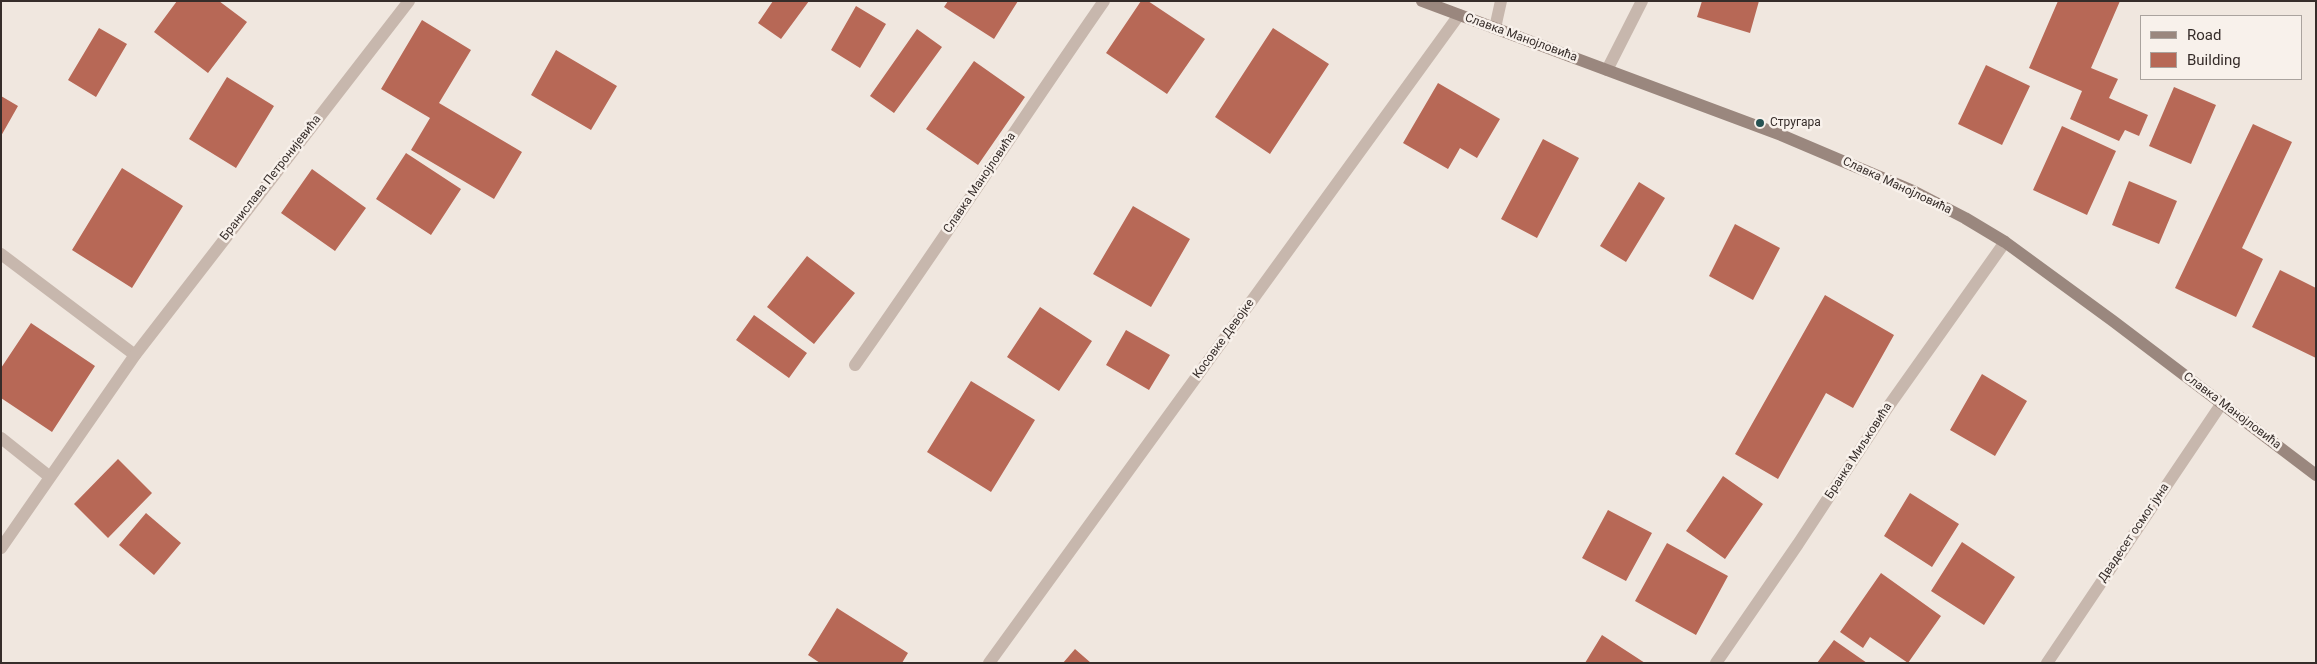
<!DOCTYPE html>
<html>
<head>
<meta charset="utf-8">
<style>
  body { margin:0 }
  #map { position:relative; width:2317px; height:664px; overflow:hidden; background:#f0e7df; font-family:Roboto,sans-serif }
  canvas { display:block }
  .frame { position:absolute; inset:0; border:2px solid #362d2a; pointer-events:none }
  .legend { position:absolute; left:2140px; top:15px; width:162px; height:65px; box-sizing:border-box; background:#f8f1eb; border:1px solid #aaa39e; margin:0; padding:6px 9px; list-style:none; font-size:15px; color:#362d2a }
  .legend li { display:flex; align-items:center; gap:10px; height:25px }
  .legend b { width:25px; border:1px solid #aaa39e }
</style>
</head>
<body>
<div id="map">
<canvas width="2317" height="664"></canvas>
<div class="frame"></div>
<ul class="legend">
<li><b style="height:6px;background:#9a877e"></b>Road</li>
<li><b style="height:14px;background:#b76856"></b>Building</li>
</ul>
</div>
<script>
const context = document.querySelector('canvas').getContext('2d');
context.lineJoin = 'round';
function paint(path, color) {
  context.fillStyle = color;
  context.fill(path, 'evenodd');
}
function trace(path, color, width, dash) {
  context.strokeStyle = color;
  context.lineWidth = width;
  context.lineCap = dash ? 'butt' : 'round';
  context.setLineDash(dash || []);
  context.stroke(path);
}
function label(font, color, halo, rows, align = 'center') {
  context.font = font + ' Roboto,sans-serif';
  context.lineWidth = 5;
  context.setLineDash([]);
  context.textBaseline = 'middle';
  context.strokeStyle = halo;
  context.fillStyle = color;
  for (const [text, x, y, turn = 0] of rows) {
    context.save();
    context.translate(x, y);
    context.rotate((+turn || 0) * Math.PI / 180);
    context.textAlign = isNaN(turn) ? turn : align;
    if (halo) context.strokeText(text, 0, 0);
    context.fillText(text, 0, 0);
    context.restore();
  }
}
paint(new Path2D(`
  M177 1H219L247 22 208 73 154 32Z
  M773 1H809L781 39 758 23Z
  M948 1H1018L994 39 944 7Z
  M1141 1H1148L1205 39 1167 94 1106 53Z
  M1702 1H1759L1750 33 1697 17Z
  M2058 1H2120L2091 68 2118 79 2109 98 2148 115 2139 136 2125 130 2119 141 2070 119 2082 91 2029 68Z
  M856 6 886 24 860 68 831 50Z
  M422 20 471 50 439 103 522 152 494 199 411 150 430 118 381 89Z
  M99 28 127 44 96 97 68 80Z
  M1273 28 1329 64 1270 154 1215 117Z
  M917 29 942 47 894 113 870 96Z
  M556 50 617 86 591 130 531 95Z
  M974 61 1025 97 978 165 926 129Z
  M1986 65 2030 86 2002 145 1958 124Z
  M227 77 274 106 236 168 189 139Z
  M1438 83 1500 119 1477 158 1460 148 1448 169 1403 143Z
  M2174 87 2216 105 2191 164 2149 146Z
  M1 96 18 106 1 136Z
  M2253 124 2292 142 2242 248 2263 259 2236 317 2175 288Z
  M2062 126 2116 151 2087 215 2033 190Z
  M1543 139 1579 158 1537 238 1501 219Z
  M406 153 461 189 431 235 376 199Z
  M122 168 183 206 132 288 72 250Z
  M312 169 366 208 335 251 281 213Z
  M2129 181 2177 201 2159 244 2112 225Z
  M1639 182 1665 198 1626 262 1600 246Z
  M1133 206 1190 239 1151 307 1093 274Z
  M1735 224 1780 248 1753 300 1709 276Z
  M807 256 855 293 814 344 767 307Z
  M2280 270 2316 288V358L2252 327Z
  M1825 295 1894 335 1853 408 1826 393 1778 479 1735 454Z
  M1040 307 1092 341 1059 391 1007 357Z
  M754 315 807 353 789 378 736 340Z
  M31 323 95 366 52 432 1 398V368Z
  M1126 330 1170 355 1149 390 1106 365Z
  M1982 374 2027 401 1995 456 1950 430Z
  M971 381 1035 420 991 492 927 452Z
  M118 459 152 493 108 538 74 504Z
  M1723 476 1763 504 1725 559 1686 531Z
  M1910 493 1959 524 1932 567 1884 536Z
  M1608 510 1652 533 1626 581 1582 558Z
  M146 513 181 543 154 575 119 545Z
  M1962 542 2015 577 1984 625 1931 591Z
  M1667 543 1728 576 1696 635 1635 601Z
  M1881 573 1941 616 1908 663 1870 637 1863 648 1840 632Z
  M837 608 908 653 902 663H820L808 655Z
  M1602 635 1645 663H1585Z
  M1834 640 1867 663H1817Z
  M1075 649 1091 663H1063Z`), '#b76856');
trace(new Path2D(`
  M1495 28 1501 1
  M1607 70 1642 1
  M1 254 135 355`), '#c7b7ad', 12);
trace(new Path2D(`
  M855 365C940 245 1020 122 1104 1
  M1 438 50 477
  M1 548 135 355 409 1
  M989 663 1459 15
  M1716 663 1798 544 1888 407 2005 242
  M2047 663 2222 403`), '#c7b7ad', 12);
trace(new Path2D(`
  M1422 1 1781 135 1913 191 1965 218 2005 242 2113 321 2316 475`), '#9a877e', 12);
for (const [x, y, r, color] of [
  [1760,123,5,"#255252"]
]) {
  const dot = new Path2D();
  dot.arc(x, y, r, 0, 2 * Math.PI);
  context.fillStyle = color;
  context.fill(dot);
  trace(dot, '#f8f1eb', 2);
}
label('12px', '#362d2a', '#f8f1eb', [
  ["Славка Манојловића",1521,38,20],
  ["Бранислава Петронијевића",271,178,-52],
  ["Славка Манојловића",980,183,-56],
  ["Славка Манојловића",1897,186,25],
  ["Косовке Девојке",1224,339,-54],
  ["Славка Манојловића",2232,411,37],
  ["Бранка Миљковића",1859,451,-57],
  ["Двадесет осмог јуна",2134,533,-56]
]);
label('12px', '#362d2a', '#f8f1eb', [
  ["Стругара",1770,123]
], 'left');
</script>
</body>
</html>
